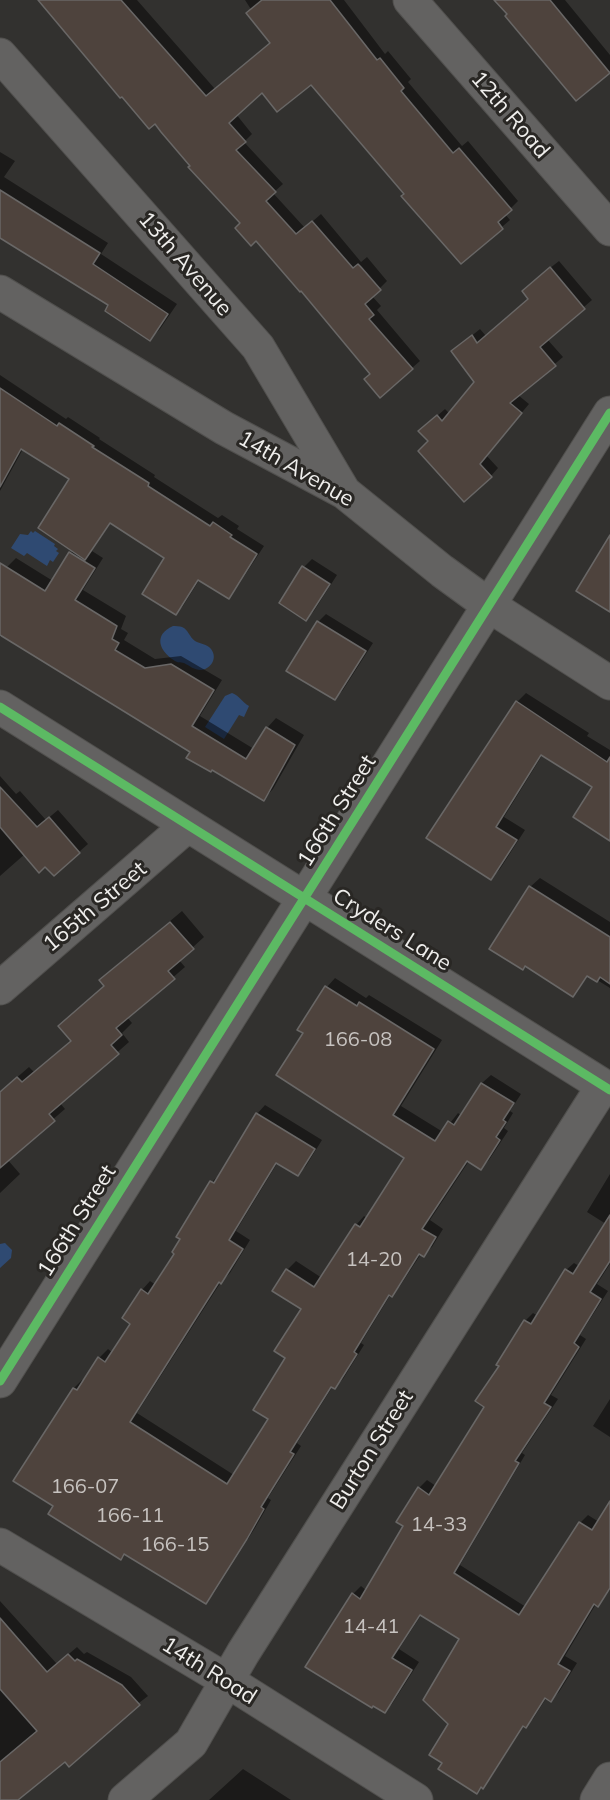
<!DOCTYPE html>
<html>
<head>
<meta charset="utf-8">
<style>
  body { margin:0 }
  canvas { display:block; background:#32312f }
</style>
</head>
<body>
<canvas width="610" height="1800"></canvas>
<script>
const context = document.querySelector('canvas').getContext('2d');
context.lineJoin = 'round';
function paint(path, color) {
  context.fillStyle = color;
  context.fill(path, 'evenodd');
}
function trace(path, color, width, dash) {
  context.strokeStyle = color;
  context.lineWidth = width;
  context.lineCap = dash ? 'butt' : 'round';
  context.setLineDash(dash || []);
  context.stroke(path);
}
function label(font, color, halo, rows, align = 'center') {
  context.font = font + ' Mulish,sans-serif';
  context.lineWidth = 6;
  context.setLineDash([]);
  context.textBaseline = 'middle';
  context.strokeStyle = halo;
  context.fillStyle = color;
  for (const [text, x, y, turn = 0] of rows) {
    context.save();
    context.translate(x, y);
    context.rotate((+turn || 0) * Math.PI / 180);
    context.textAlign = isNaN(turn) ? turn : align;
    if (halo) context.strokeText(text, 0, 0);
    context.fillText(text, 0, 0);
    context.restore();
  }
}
paint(new Path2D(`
  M31 531 33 533 35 531 55 544 54 546 58 549 56 551 59 553 53 562 50 560 47 566 27 553 24 556 11 548 20 534 28 535Z
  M173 626C175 626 180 626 182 627 189 630 189 637 195 641 200 644 207 644 211 649 218 658 211 669 201 670 194 670 190 666 184 663 180 662 178 663 175 661 159 651 153 635 173 626Z
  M232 693C240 696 242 702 249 706L244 717 239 715 224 739 205 727 225 696Z
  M5 1243 12 1250 11 1258 0 1268V1244Z`), '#2f4a72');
paint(new Path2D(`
  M40 0H137L215 89 272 42 245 0H344L385 54 388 51 411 79 408 82 462 146 468 141 518 201 505 214 510 220 461 262 406 193 311 83 263 91 236 114 252 134 244 142 283 184 273 193 305 228 321 214 361 262 367 257 387 281 372 296 381 306 377 310 420 361 412 368 371 374 301 288 155 122Z
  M496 0H565L610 55V71L576 99Z
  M0 152 15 161 4 177 108 243 101 254 177 304 160 329 150 339 111 305 0 224Z
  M559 261 592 300 547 339 563 357 518 395 529 404 486 455 498 468 491 476 430 441 428 424 445 409 450 414 476 383 453 351 480 329 486 336 530 299 531 283Z
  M0 375 66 419 68 417 100 438 99 439 155 475 154 477 218 518 222 515 239 526 237 529 264 546 236 589 228 597 200 579 183 606 176 613 166 557 111 522 92 551 103 558 83 590 126 616 121 629 128 633 124 640 155 659 181 656 222 680 200 716 254 749 267 728 276 718 304 735 273 789 264 799 192 752 2 635 0 637V563L7 567 16 558 53 581 73 550 71 479 23 449 0 491Z
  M312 559 337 575 314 611 306 619 304 567Z
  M326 614 373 643 343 690 335 699 318 622Z
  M526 693 589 733 587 736 610 750V839L594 787 543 754 504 817 525 830 500 869 491 878 428 838 517 702Z
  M0 776 16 794 20 791 46 820 58 810 88 844 79 852 46 865 25 854 0 876Z
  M540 878 610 922V988L589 975 573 995 530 887Z
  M182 911 204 937 179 960 185 967 127 1017 132 1023 122 1033 129 1042 60 1103 65 1109 7 1159 20 1174 0 1193V1092L29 1067 34 1072 72 1040 105 985 113 969Z
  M335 978 366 998 369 995 442 1040 401 1106 443 1132 458 1113 462 1116 482 1083 491 1075 521 1094 510 1111 513 1113 504 1128 508 1131 489 1160 481 1168 469 1161 430 1220 443 1229 432 1247 423 1255 421 1254 400 1286 391 1294 361 1343 364 1345 343 1379 335 1387 333 1386 297 1443 301 1446 268 1498 271 1500 255 1528 214 1593 206 1602 126 1553 121 1558 55 1505 15 1481 74 1388 82 1380 84 1381 99 1358 108 1349 113 1353 132 1323 124 1318 142 1290 150 1281 156 1285 176 1253 212 1182 220 1174 257 1114 265 1105 322 1140 306 1166 298 1174 278 1162 236 1231 250 1240 230 1273 221 1282 137 1413 234 1475 270 1419 303 1308 287 1270 296 1261 322 1278 356 1225 364 1216 367 1218 406 1157 305 1033 299 1029 327 987Z
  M610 1174V1264L597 1284 608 1291 580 1335 586 1339 551 1395 558 1399 522 1453 525 1455 460 1565 526 1607 580 1523 588 1515 599 1522 610 1504V1590L598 1605 596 1604 565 1656 577 1663 559 1692 551 1700 547 1697 533 1719 524 1726 490 1779 477 1792 444 1762 461 1639 422 1614 399 1649 419 1662 392 1704 384 1711 353 1594 361 1586 367 1591 405 1525 419 1488 427 1480 436 1486 486 1407 501 1365 525 1321 533 1313 538 1316 566 1270 574 1263 579 1266 606 1224 587 1212Z
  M610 1399V1437L593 1426Z
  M0 1601 57 1664 77 1647 84 1654 87 1652 131 1677 148 1696 65 1760 18 1800H0Z
  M243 1769 291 1800H209Z`), '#0007');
const building = new Path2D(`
  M38 0H121L206 96 270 43 246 13 262 0H330L377 60 380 58 404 88 401 91 453 153 459 148 512 210 498 222 503 229 461 264 401 196 404 194 311 85 277 112 262 93 229 123 246 142 236 150 276 192 266 201 296 234 312 221 353 268 358 264 361 267 381 290 365 304 374 315 369 319 413 369 380 398 364 379 370 374 301 291 300 292 256 241 251 246 235 228 240 223 188 167 190 166 161 132 155 124 149 129 122 97 120 98Z
  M494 0H550L610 73 576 101 505 16 507 14Z
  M0 190 100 253 93 264 168 314 150 341 105 311 108 305 0 238Z
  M550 267 585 309 540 347 556 366 510 403 522 413 480 464 492 477 464 502 418 451 428 441 418 431 437 415 442 421 474 382 451 351 472 335 477 343 528 299 522 291Z
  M0 388 57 426 59 423 94 446 92 447 149 483 148 486 210 526 213 522 232 535 230 537 257 554 229 599 198 580 176 615 142 594 164 558 110 523 85 560 38 528 69 479 21 449 0 487Z
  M610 535V612L576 591Z
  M69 552 95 568 75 600 117 626 112 639 119 643 115 650 145 668 171 664 214 690 192 726 246 759 266 727 295 745 264 801 212 770 211 772 186 758 190 752 0 635V563L45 591Z
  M302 566 330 584 306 621 279 603Z
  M317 621 366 651 335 700 286 671Z
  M516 701 607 762 610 757V841L573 817 592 787 541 755 496 827 517 840 491 880 426 838Z
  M0 787 37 827 49 817 80 853 54 876 45 867 39 873 0 827Z
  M529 886 610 937V984L600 977 597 982 587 976 573 997 525 966 523 970 489 949Z
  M170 922 194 949 168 971 175 979 116 1028 122 1035 111 1045 119 1054 49 1114 55 1121 0 1168V1092L17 1077 22 1082 71 1041 58 1026 104 986 99 980Z
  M325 986 357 1006 359 1002 434 1049 393 1115 435 1141 448 1121 454 1125 481 1083 514 1103 503 1120 506 1122 496 1137 500 1140 481 1170 467 1161 422 1229 436 1237 424 1257 419 1254 392 1297 389 1295 354 1352 357 1354 335 1389 331 1387 290 1452 294 1454 261 1507 264 1509 247 1539 206 1604 124 1554 121 1560 94 1543 48 1514 53 1506 13 1481 73 1388 77 1390 98 1357 105 1362 130 1324 122 1318 141 1289 148 1294 174 1254 172 1252 180 1239 176 1237 210 1181 214 1183 256 1113 315 1149 298 1176 276 1163 229 1240 243 1249 221 1284 219 1282 130 1422 227 1484 268 1419 253 1410 285 1358 274 1351 301 1309 272 1291 286 1269 314 1287 355 1224 360 1227 404 1158 276 1075 303 1033 297 1030Z
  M610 1215V1261L590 1292 601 1299 574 1343 579 1347 544 1403 551 1407 515 1461 519 1463 454 1573 519 1615 579 1522 592 1530 610 1501V1588L598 1607 594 1604 558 1664 570 1671 551 1702 545 1698 526 1728 523 1726 483 1789 481 1787 477 1794 438 1769 442 1763 429 1755 448 1724 423 1700 459 1639 420 1615 392 1658 412 1670 385 1713 373 1706 372 1708 305 1667 352 1593 360 1599 403 1526 396 1522 418 1487 429 1495 484 1407 475 1401 499 1366 496 1365 524 1320 531 1324 565 1269 573 1274Z
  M0 1618 47 1672 68 1654 75 1661 77 1659 122 1685 140 1705 69 1767 65 1762 18 1800H0V1762L37 1731 0 1689Z`);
paint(building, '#4e433d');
trace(building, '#696766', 1.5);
const minor = new Path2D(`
  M410 0 610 229
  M0 55 258 347 344 492
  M0 292 224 428 344 492 442 571 490 606 610 683
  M0 707 610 1090
  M0 988 188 825
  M0 1381 610 413
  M0 1545 226 1680 416 1800
  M125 1800 191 1743 243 1653 603 1086
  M597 1800 610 1779`);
trace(minor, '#51504e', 35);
trace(minor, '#636261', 33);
trace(new Path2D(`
  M0 707 610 1090
  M0 1381 610 413`), '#5cba63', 9);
label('20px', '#c7c3c0', null, [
  ["166-08",358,1040],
  ["14-20",374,1260],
  ["166-07",85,1487],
  ["166-11",130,1516],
  ["14-33",439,1525],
  ["166-15",175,1545],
  ["14-41",371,1627]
]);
label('22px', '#efeeec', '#292724', [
  ["12th Road",510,115,49],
  ["13th Avenue",185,264,49],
  ["14th Avenue",296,469,30],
  ["166th Street",337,811,-58],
  ["165th Street",95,907,-40],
  ["Cryders Lane",392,930,32],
  ["166th Street",77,1221,-58],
  ["Burton Street",372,1450,-58],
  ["14th Road",209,1671,32]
]);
</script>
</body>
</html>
